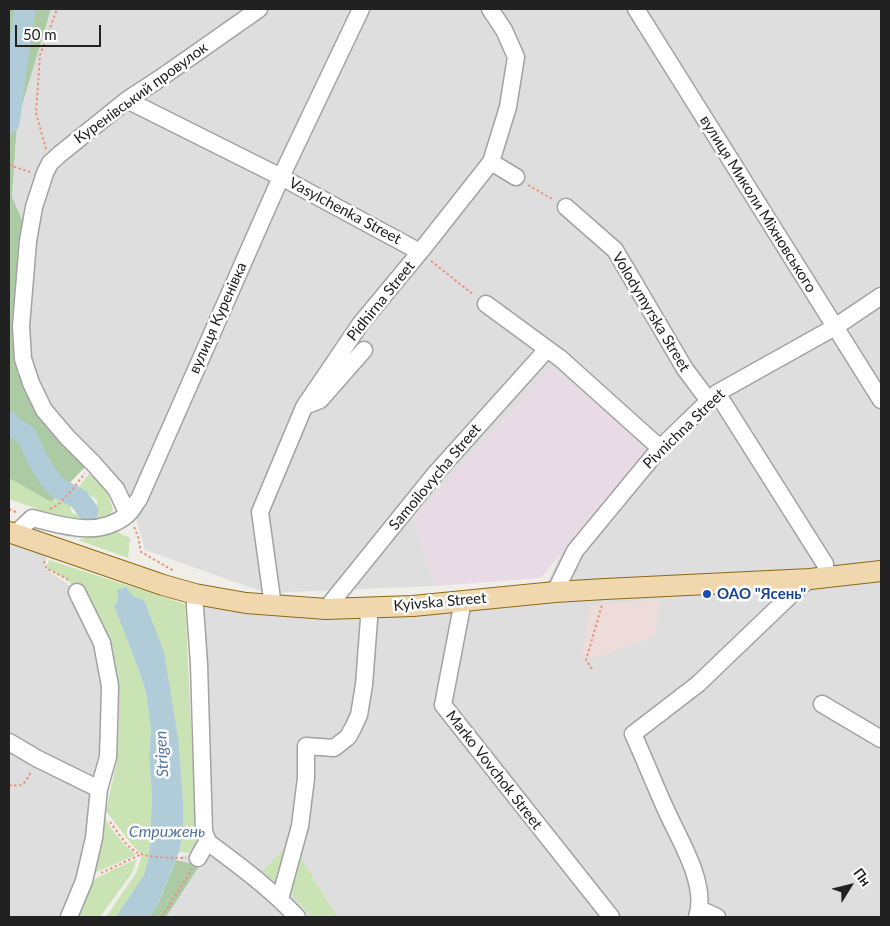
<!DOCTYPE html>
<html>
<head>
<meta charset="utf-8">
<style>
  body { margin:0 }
  #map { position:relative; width:890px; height:926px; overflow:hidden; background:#f0eee9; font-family:Lato,sans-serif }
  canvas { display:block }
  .frame { position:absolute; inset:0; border:10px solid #212121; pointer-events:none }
  .north { position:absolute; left:825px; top:861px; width:50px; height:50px; -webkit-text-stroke:4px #fff; paint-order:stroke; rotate:54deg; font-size:14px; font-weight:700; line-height:20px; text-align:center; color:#212121 }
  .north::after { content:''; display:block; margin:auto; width:18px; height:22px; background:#212121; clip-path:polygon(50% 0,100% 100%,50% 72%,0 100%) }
  .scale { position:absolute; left:15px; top:25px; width:86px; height:22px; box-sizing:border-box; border:2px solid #212121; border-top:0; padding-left:6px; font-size:15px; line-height:18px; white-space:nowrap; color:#212121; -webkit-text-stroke:4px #fff; paint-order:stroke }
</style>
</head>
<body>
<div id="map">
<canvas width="890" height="926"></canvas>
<div class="frame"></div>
<div class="north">Пн</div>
<div class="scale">50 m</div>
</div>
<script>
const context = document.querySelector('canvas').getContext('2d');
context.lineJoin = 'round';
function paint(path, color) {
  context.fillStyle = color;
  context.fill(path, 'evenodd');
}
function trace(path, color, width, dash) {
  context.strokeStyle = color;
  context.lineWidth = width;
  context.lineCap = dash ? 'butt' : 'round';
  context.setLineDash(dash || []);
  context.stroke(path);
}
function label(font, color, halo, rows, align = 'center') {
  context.font = font + ' Lato,sans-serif';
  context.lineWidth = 5;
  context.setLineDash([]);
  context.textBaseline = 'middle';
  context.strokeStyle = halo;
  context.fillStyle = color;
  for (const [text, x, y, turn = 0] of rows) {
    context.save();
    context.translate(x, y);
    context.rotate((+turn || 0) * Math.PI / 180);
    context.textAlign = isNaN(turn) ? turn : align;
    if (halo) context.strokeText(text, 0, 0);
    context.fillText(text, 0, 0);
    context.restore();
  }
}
paint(new Path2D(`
  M51 9H881V562L830 569 545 588 561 554 647 448 413 518 436 586 266 593 145 550 128 491 55 429 17 374 22 261 12 197 17 122Z
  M9 539 48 551 44 568 68 584 75 595 114 686 110 778 96 849 65 917H9Z
  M881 578V917H298L214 841 196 599 276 611Z
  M199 845 292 917H157L171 891 181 856 193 854Z`), '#dfdede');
paint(new Path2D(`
  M659 600 655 636 598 657 581 661 591 605Z`), '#eedcda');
paint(new Path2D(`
  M551 366 648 448 541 578 436 586 413 518Z`), '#e8dbe5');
paint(new Path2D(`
  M89 474C104 485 108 492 113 510L102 524 85 526 9 499V478L51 502 63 491 75 501C70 505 70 507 72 513L78 515 94 509 97 505V500L94 497 88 496 82 498 75 491Z
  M113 530 130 538 128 558 78 540Z
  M49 560 185 604 197 843 191 853 179 852 183 834V800L179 744 144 600 117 591 118 600 114 606 140 673 146 692 151 730 149 756 152 797 149 856 144 876 117 917H106L136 873 142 855 132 845 106 811 116 765 119 720 116 683 77 592 67 579 46 568Z
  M105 819C114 833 123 844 136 855L92 874 100 846Z
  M293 840 278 884 262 871Z
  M296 850 337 917H312L289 892Z
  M137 859 132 873 100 917H73L88 883 110 871Z`), '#c9e3b5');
paint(new Path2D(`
  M9 9H51L17 122 12 197 25 227 22 261 17 373 55 429 86 466 51 502 9 478Z
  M207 854 166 917H150L158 904 176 860 188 863Z`), '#accaa3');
paint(new Path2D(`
  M126 587 133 596 144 600 164 652 179 744 183 800V834L179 852 158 904 150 917H116L144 875 149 856 152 797 149 756 151 730 146 692 140 673 114 606 118 600 117 590Z`), '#afccd8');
trace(new Path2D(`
  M9 123 25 9
  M9 422 12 426 26 435 38 460 49 478 58 488 79 499 88 511`), '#afccd8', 21);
const minor = new Path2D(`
  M636 9 881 400
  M127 100 281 177 420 252
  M491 162 516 177
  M566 207 615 250 685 369 709 401
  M486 304 561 359 660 448
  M717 393 825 564 826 577
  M310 404 320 400 364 350
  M128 514 116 489 93 463 67 437 44 410 31 383 23 359 21 326 28 241 34 207 45 173 50 163 60 154 127 100 162 77 259 9
  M15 534 32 518C65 526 98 538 127 515 132 511 135 504 139 499L281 177 361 9
  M555 592 575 551 660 448 717 393 835 327 881 296
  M195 594V607L199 664 204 831 206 837 209 843C240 866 271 889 297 917
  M463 601 443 705 611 917
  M273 606 260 512 304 407 361 323 420 252 491 162 508 107 516 57 504 30 490 9
  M326 609 435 474 541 356 546 348
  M822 704 881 739
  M9 742 38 759 99 789
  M198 858 204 847 209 843
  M280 899 300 826 306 778V746L334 748 348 737 353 728 359 715 364 685 369 619 368 615 369 607
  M700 909 717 917
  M69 917 84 881 94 838 99 789 108 757 109 725 110 686 102 643 77 592
  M697 917C708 885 680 841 667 812 655 786 645 760 633 734L698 684 794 592 810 579`);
const major = new Path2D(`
  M9 532 163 585 195 594 246 603 326 609 413 606 555 592 605 589 810 579 881 571`);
trace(minor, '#a2a2a2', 19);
trace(major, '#8b6a13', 22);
trace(new Path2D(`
  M46 149 36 113 40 55 57 9
  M9 165 30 172
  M528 185 554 200
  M431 261 474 295
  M9 509 18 513
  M50 509 58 505 72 490 85 473
  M134 527 138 536 141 552 174 571
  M44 561 46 568 67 579 69 582
  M592 669 586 660 602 605
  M9 785C24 787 24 784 31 772
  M110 822C118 832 125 845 136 852 145 858 174 858 186 858
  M101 873 142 854
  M162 917 192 869`), '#e99180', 2, [2.5, 2.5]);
trace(minor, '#fff', 16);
trace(major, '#f1d7ad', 20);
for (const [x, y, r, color] of [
  [707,594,5,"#1a4fb4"]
]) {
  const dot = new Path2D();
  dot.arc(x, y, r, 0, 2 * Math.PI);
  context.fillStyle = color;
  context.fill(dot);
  trace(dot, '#fff', 2);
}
label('15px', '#212121', '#fff', [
  ["Куренівський провулок",141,93,-36],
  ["вулиця Миколи Міхновського",758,204,58],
  ["Vasylchenka Street",345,211,28],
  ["Pidhirna Street",381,301,-51],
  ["Volodymyrska Street",651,312,59],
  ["вулиця Куренівка",218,318,-66],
  ["Pivnichna Street",684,429,-44],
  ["Samoilovycha Street",435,477,-50],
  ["Kyivska Street",440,602,-5],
  ["Marko Vovchok Street",494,770,52]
]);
label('bold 15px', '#164399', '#fff', [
  ["ОАО \"Ясень\"",717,594]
], 'left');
label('italic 16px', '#54759f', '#fff', [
  ["Strigen",162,754,-93],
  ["Стрижень",167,832]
]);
</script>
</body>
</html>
